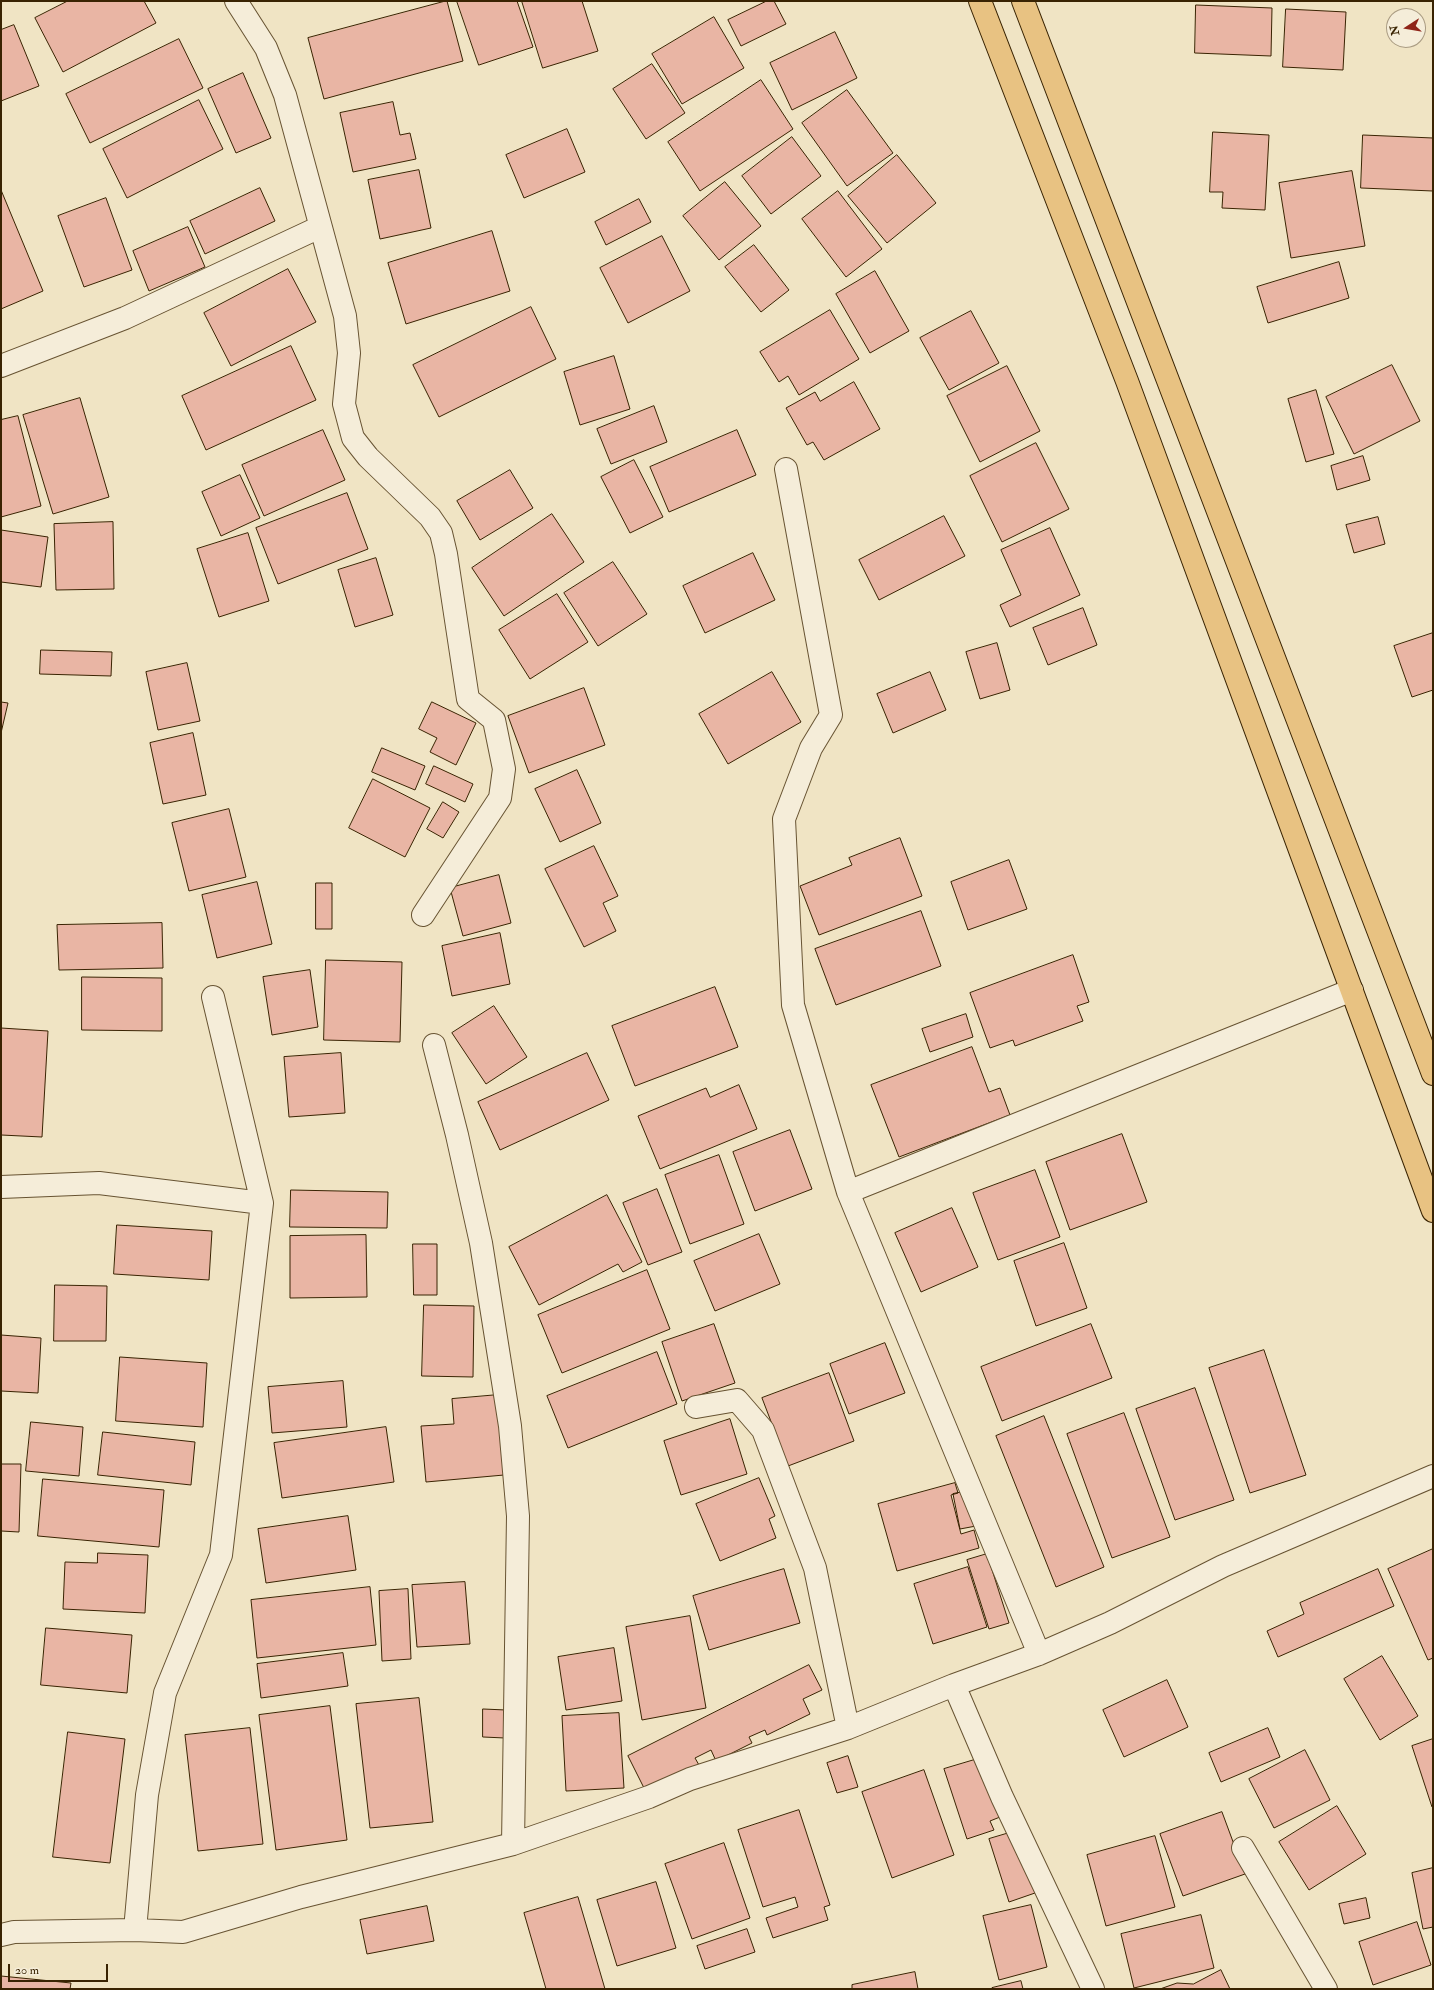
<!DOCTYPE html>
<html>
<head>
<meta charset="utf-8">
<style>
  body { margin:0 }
  #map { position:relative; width:1434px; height:1990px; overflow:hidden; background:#f0e4c4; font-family:"IM FELL Double Pica",serif }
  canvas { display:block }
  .frame { position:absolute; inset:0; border:2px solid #392302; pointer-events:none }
  .north { position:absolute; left:1386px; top:8px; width:40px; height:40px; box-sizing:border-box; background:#f5edd9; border:1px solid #aa9c83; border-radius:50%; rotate:258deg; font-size:11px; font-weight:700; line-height:16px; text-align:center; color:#392302 }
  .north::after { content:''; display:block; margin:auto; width:14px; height:18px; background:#8f2418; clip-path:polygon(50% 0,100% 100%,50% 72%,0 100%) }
  .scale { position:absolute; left:8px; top:1964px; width:100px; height:18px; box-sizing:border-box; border:2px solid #392302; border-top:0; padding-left:5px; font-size:12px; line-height:14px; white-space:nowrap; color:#392302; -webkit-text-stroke:3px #f5edd9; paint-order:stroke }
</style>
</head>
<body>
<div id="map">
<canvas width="1434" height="1990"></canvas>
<div class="frame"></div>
<div class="north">N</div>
<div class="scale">20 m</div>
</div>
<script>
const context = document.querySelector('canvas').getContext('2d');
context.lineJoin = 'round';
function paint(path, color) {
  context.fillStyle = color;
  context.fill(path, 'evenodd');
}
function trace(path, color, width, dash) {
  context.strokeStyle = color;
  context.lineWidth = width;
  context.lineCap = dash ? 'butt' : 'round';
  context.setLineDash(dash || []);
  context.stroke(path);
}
const building = new Path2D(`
  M68 1H144L156 23 63 72 35 18Z
  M447 1 463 61 324 99 308 38Z
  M457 1H517L533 47 479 65Z
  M522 1H582L598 51 543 68Z
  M767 1H774L786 24 741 46 728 20Z
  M1196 5 1272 8 1271 56 1195 53Z
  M1286 9 1346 12 1343 70 1283 67Z
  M714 17 744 68 682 104 652 54Z
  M14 25 39 86 1 101V30Z
  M835 32 857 78 792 110 770 63Z
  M179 39 203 88 90 143 66 94Z
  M652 64 685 113 646 139 613 89Z
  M243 73 271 138 236 153 208 89Z
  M761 80 793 129 700 191 668 142Z
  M847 90 893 153 847 186 802 123Z
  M199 100 223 149 127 198 103 149Z
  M393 102 400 135 410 133 416 159 353 172 340 113Z
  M567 129 585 172 524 198 506 155Z
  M1213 132 1269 135 1265 210 1222 208 1223 192H1210Z
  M1363 135 1433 138V191L1361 188Z
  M792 137 821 176 771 214 742 176Z
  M897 155 936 203 887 243 848 196Z
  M419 170 431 228 380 239 368 180Z
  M1352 171 1365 246 1291 258 1279 183Z
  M725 182 761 226 719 260 683 216Z
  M260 188 275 221 205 254 190 221Z
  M1 190 43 291 1 309Z
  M838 191 882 249 846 277 802 219Z
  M106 198 132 270 84 287 58 216Z
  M639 199 651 222 606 245 595 222Z
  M188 227 205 267 149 291 133 251Z
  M492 231 510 291 406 324 388 263Z
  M662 236 690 291 628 323 600 268Z
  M754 245 789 290 761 312 725 267Z
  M1339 262 1349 298 1268 323 1257 287Z
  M288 269 316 322 231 366 204 313Z
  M875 271 909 331 870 353 836 294Z
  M531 307 556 359 439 417 413 365Z
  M830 310 859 359 799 395 788 376 779 382 760 352Z
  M971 311 999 363 949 390 920 338Z
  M291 346 316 400 206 450 182 396Z
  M614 356 630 409 580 425 564 372Z
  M1392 365 1420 421 1354 454 1326 397Z
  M1007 366 1040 431 980 462 947 396Z
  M854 382 880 429 824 460 813 442 807 445 786 408 815 392 820 401Z
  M1316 390 1334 454 1306 462 1288 399Z
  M80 398 109 497 53 514 23 415Z
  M654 406 667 442 611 464 597 429Z
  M18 416 41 506 1 517V420Z
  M323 430 345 480 264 516 242 465Z
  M737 430 756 475 669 512 650 467Z
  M1036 443 1069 509 1002 542 970 476Z
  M1363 456 1370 480 1337 490 1331 466Z
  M634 460 663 517 630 533 601 477Z
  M510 470 533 508 480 540 457 501Z
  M240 475 260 518 221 536 202 492Z
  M347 493 368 549 278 584 256 528Z
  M552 514 584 562 504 616 472 568Z
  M944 516 965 556 879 600 859 560Z
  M1378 517 1385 544 1354 553 1346 525Z
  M113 522 114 589 56 590 54 524Z
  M1050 528 1080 595 1010 627 1000 605 1021 595 1001 550Z
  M1 530 48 537 41 587 1 582Z
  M248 533 269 601 219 617 197 549Z
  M753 553 775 600 705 633 683 586Z
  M376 558 393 615 355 627 338 570Z
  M613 562 647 614 598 646 564 593Z
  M557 594 588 642 530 679 499 630Z
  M1083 608 1097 645 1048 665 1033 628Z
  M1433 633V690L1412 697 1394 646Z
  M997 643 1010 690 980 699 966 652Z
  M41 650 112 652 111 676 40 674Z
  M187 663 200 721 158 730 146 672Z
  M772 672 801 722 728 764 699 714Z
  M930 672 946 710 893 733 877 694Z
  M584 688 605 745 529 773 508 716Z
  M1 702 8 703 1 733Z
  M432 702 476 723 456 765 430 752 437 738 419 729Z
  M193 733 206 795 163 804 150 743Z
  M382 748 425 766 415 790 372 772Z
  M434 766 473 784 465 802 426 784Z
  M577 770 601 823 560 842 535 789Z
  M373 779 430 808 405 857 349 828Z
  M443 802 459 812 443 838 427 829Z
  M229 809 246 877 189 891 172 823Z
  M900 838 922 896 819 935 800 886 852 865 849 858Z
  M594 846 618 896 603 903 616 931 584 947 545 869Z
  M1009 860 1027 909 968 930 951 882Z
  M499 875 511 923 463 936 450 888Z
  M257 882 272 944 217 958 202 895Z
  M316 883H332V929H316Z
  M921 911 941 966 836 1005 815 949Z
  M162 923 163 968 59 970 57 925Z
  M500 933 510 984 452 996 442 946Z
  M1073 955 1089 1002 1077 1006 1083 1021 1015 1046 1013 1040 990 1048 970 993Z
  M326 960 402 962 400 1042 324 1040Z
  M310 970 318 1027 272 1035 263 977Z
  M82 977 162 978V1031L82 1030Z
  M715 987 738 1047 635 1086 612 1026Z
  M494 1006 527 1057 486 1084 452 1033Z
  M966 1014 973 1037 930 1052 922 1029Z
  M1 1028 48 1031 42 1137 1 1135Z
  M972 1047 989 1092 1000 1088 1010 1115 899 1157 871 1085Z
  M341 1053 345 1113 289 1117 284 1057Z
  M587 1053 609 1100 500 1150 478 1102Z
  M739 1085 757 1129 660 1169 638 1116 706 1088 710 1097Z
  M790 1130 812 1189 755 1211 733 1152Z
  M1122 1134 1147 1202 1070 1230 1046 1162Z
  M719 1155 744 1224 690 1244 665 1175Z
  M1035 1170 1060 1237 998 1260 973 1193Z
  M657 1189 682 1252 648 1265 623 1203Z
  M291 1190 388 1192 387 1228 290 1227Z
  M607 1195 642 1262 623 1272 618 1264 539 1305 509 1247Z
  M952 1208 978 1267 921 1292 895 1233Z
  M117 1225 212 1231 209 1280 114 1274Z
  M759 1234 780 1284 715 1311 694 1261Z
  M366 1235 367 1297 290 1298V1236Z
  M1064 1243 1087 1308 1036 1326 1014 1261Z
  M413 1244H437V1295H414Z
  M647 1270 670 1329 562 1373 538 1315Z
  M55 1285 107 1286 106 1341H54Z
  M424 1305 474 1306 473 1377 422 1376Z
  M714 1324 735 1383 682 1401 662 1342Z
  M1091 1324 1112 1378 1002 1421 981 1367Z
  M1 1335 41 1338 38 1393 1 1391Z
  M885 1343 905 1393 849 1414 830 1364Z
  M1264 1350 1306 1475 1250 1493 1209 1368Z
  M657 1352 677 1404 568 1448 547 1396Z
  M120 1357 207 1363 203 1427 116 1421Z
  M829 1373 854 1441 788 1466 762 1398Z
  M343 1381 347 1427 272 1433 268 1387Z
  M1195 1388 1234 1500 1175 1520 1136 1409Z
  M498 1395 504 1475 426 1482 421 1426 454 1424 452 1399Z
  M1124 1413 1170 1537 1112 1558 1067 1434Z
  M1044 1416 1104 1567 1056 1587 996 1436Z
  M730 1419 747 1474 681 1495 664 1441Z
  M31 1422 83 1427 79 1476 26 1471Z
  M386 1427 394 1482 282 1498 274 1443Z
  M103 1432 195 1442 191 1485 98 1475Z
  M1 1464H21L19 1532 1 1531Z
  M759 1478 775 1516 769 1519 776 1538 720 1561 696 1504Z
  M43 1479 164 1490 159 1547 38 1536Z
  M955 1483 958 1493 951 1495 961 1534 974 1530 979 1548 897 1571 878 1504Z
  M968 1491 976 1526 960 1529 953 1494Z
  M348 1516 356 1570 266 1583 258 1529Z
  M1433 1549V1658L1428 1660 1388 1569Z
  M98 1553 148 1555 145 1613 63 1609 65 1562 97 1563Z
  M987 1554 1009 1623 989 1629 967 1560Z
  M968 1567 987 1627 933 1644 914 1584Z
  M784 1569 800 1623 709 1650 693 1596Z
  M1378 1569 1394 1606 1278 1657 1267 1631 1304 1614 1300 1603Z
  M465 1582 470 1644 417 1647 412 1585Z
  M370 1587 376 1645 257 1658 251 1600Z
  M408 1589 411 1659 382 1661 379 1591Z
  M690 1616 706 1708 642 1720 626 1627Z
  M46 1628 132 1635 127 1693 41 1685Z
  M614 1648 622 1701 566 1710 558 1657Z
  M343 1653 348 1686 261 1698 257 1664Z
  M1382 1656 1418 1716 1380 1740 1344 1679Z
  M809 1665 822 1690 803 1699 810 1714 767 1735 765 1730 749 1737 752 1743 716 1761 711 1750 695 1758 699 1765 646 1792 628 1756Z
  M1167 1680 1188 1727 1124 1757 1103 1710Z
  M419 1698 433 1822 370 1828 356 1704Z
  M330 1706 347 1840 276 1850 259 1715Z
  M483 1709 506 1710 505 1738 483 1737Z
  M619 1713 624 1788 566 1791 562 1716Z
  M250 1728 263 1844 198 1851 185 1735Z
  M1268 1728 1280 1757 1221 1782 1209 1753Z
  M68 1732 125 1739 110 1863 53 1857Z
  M1433 1739V1807H1432L1412 1746Z
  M1305 1750 1330 1800 1274 1828 1249 1779Z
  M848 1756 858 1787 837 1793 827 1763Z
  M981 1758 1000 1817 990 1821 994 1830 967 1839 944 1769Z
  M924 1770 954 1855 892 1878 862 1792Z
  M1337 1806 1366 1854 1309 1890 1279 1842Z
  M799 1810 830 1905 824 1907 828 1920 773 1938 766 1918 798 1907 795 1897 763 1907 738 1830Z
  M1222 1812 1245 1874 1183 1896 1160 1834Z
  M1016 1831 1035 1893 1009 1902 989 1839Z
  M1155 1836 1175 1907 1106 1926 1087 1855Z
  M724 1843 750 1918 692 1939 665 1864Z
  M1433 1868V1927L1423 1929 1412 1873Z
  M656 1882 676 1948 617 1966 597 1900Z
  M578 1897 605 1989H546L524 1913Z
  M1366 1898 1370 1918 1344 1924 1339 1904Z
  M1031 1905 1047 1967 999 1980 983 1916Z
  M427 1906 434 1941 367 1954 360 1920Z
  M1201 1915 1214 1968 1134 1988 1121 1934Z
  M1417 1922 1431 1965 1373 1985 1359 1942Z
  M747 1929 755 1952 705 1969 697 1946Z
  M1221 1970 1230 1989H1160L1177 1983 1193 1984Z
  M915 1972 918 1989H852V1985Z
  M1 1976 71 1983 70 1989H1Z
  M1021 1981 1023 1989H992V1988Z`);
paint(building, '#e9b5a4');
trace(building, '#392302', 1);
const minor = new Path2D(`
  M236 1 266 48 285 95 345 316 349 353 344 404 353 438 368 457 430 517 441 533 446 554 468 699 494 720 504 769 500 798 423 915
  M1 366 125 318 320 227
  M786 469 831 715 811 748 784 819 793 1005 848 1192 1039 1654
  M434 1045 457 1135 481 1243 510 1426 518 1516 513 1844
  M1 1187 99 1183 262 1203
  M848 1192 1352 990
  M696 1407 737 1400 763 1430 815 1568 848 1728
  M954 1685 1002 1797 1093 1989
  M1243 1848 1326 1989
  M135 1930 147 1795 165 1693 221 1555 262 1203 213 997
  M1 1935 14 1932 135 1930 183 1932 301 1897 513 1844 649 1797 690 1779 848 1728 954 1685 1039 1654 1110 1623 1223 1566 1433 1476`);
const trunk = new Path2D(`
  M980 1 1127 381 1433 1211
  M1023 1 1433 1074`);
trace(minor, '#675332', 24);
trace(trunk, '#392302', 24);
trace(minor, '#f5edd9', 22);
trace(trunk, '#e8c282', 22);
</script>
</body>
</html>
